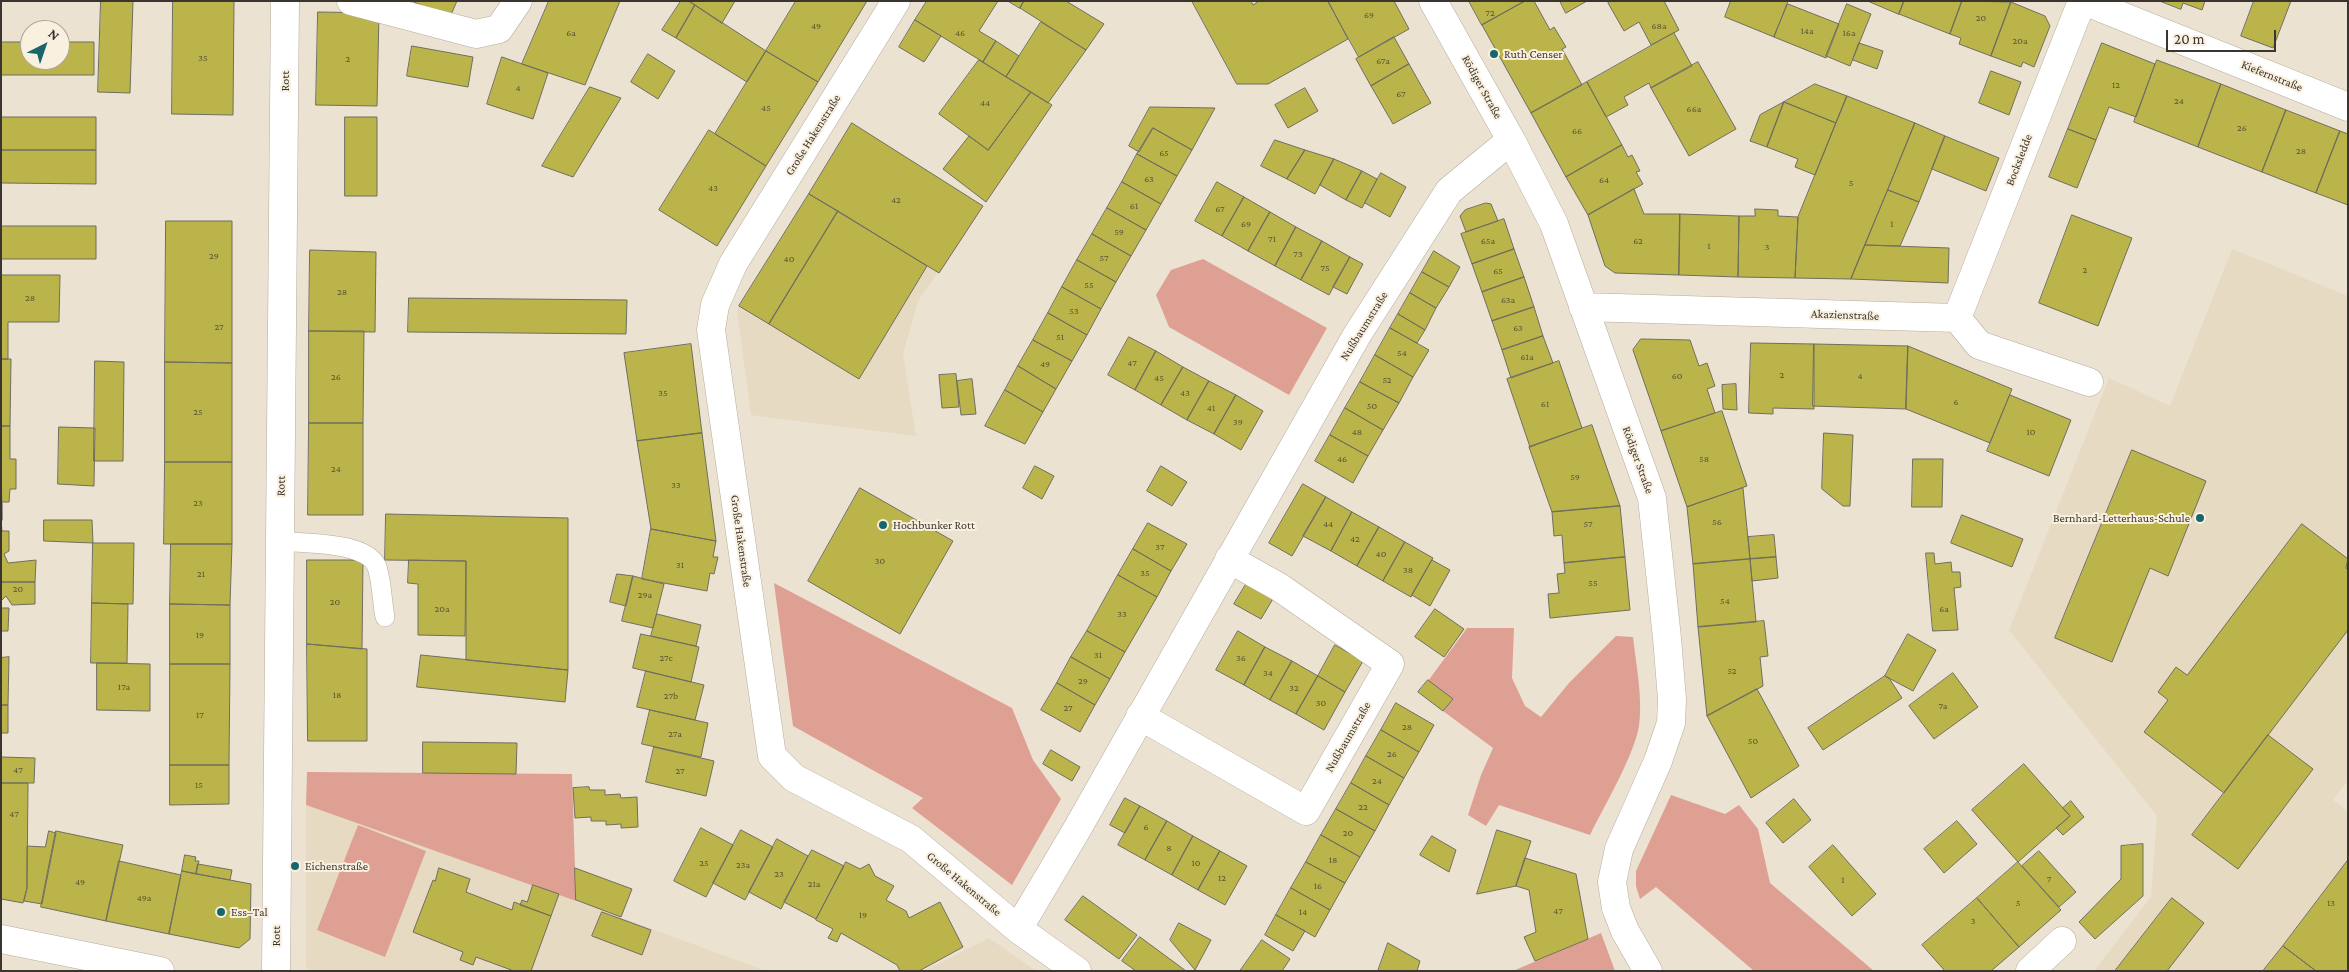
<!DOCTYPE html>
<html>
<head>
<meta charset="utf-8">
<style>
  body { margin:0 }
  #map { position:relative; width:2349px; height:972px; overflow:hidden; background:#ece2d2; font-family:"Crimson Pro",serif }
  canvas { display:block }
  .frame { position:absolute; inset:0; border:2px solid #3a362f; pointer-events:none }
  .north { position:absolute; left:20px; top:20px; width:50px; height:50px; box-sizing:border-box; background:#faf0df; border:1px solid #ada699; border-radius:50%; rotate:41deg; font-size:14px; font-weight:700; line-height:20px; text-align:center; color:#3a362f }
  .north::after { content:''; display:block; margin:auto; width:18px; height:22px; background:#18666c; clip-path:polygon(50% 0,100% 100%,50% 72%,0 100%) }
  .scale { position:absolute; left:2166px; top:30px; width:110px; height:22px; box-sizing:border-box; border:2px solid #3a362f; border-top:0; padding-left:6px; font-size:15px; line-height:18px; white-space:nowrap; color:#3a362f; -webkit-text-stroke:4px #faf0df; paint-order:stroke }
</style>
</head>
<body>
<div id="map">
<canvas width="2349" height="972"></canvas>
<div class="frame"></div>
<div class="north">N</div>
<div class="scale">20 m</div>
</div>
<script>
const context = document.querySelector('canvas').getContext('2d');
context.lineJoin = 'round';
function paint(path, color) {
  context.fillStyle = color;
  context.fill(path, 'evenodd');
}
function trace(path, color, width, dash) {
  context.strokeStyle = color;
  context.lineWidth = width;
  context.lineCap = dash ? 'butt' : 'round';
  context.setLineDash(dash || []);
  context.stroke(path);
}
function label(font, color, halo, rows, align = 'center') {
  context.font = font + ' "Crimson Pro",serif';
  context.lineWidth = 4;
  context.setLineDash([]);
  context.textBaseline = 'middle';
  context.strokeStyle = halo;
  context.fillStyle = color;
  for (const [text, x, y, turn = 0] of rows) {
    context.save();
    context.translate(x, y);
    context.rotate((+turn || 0) * Math.PI / 180);
    context.textAlign = isNaN(turn) ? turn : align;
    if (halo) context.strokeText(text, 0, 0);
    context.fillText(text, 0, 0);
    context.restore();
  }
}
paint(new Path2D(`
  M851 123 983 206 918 301 903 354 916 436 751 415 737 310Z
  M2232 249 2348 296V780L2333 800 2348 811V971H2094L2151 897 2157 816 2009 630 2109 378 2170 406Z
  M306 805 576 901 766 971H312L306 967Z
  M989 938 1036 971H924Z`), '#e7dac2');
paint(new Path2D(`
  M1203 259 1327 328 1289 395 1169 327 1156 295 1171 270Z
  M774 583 1012 708 1033 760 1061 799 1012 885 912 808 923 798 793 726Z
  M1467 628H1514L1512 678 1525 706 1541 717 1569 683 1616 636 1633 637C1636 665 1643 698 1639 726 1634 756 1604 806 1590 835L1499 805 1486 826 1468 815 1481 775 1493 748 1443 711 1453 699 1428 681Z
  M307 772 572 774 576 901 306 805Z
  M1671 795 1725 814 1739 805 1758 829 1770 883 1874 971H1754L1656 887 1640 899 1636 886V871Z
  M358 825 426 851 385 957 317 930Z
  M1601 933 1615 971H1513Z`), '#dea093');
const building = new Path2D(`
  M101 1H133L130 93 98 92Z
  M173 1H234L233 115 172 114Z
  M412 1H457L450 17Z
  M549 1H620L585 85 522 64Z
  M681 1H689L695 5 676 38 662 30Z
  M689 1H735L722 23Z
  M796 1H867L818 82 766 51Z
  M927 1H998L979 31 996 41 983 62 915 20Z
  M1008 1H1024L1020 8Z
  M1024 1H1066L1104 24 1086 50 1020 8Z
  M1192 1H1251L1253 5 1259 1H1328L1348 39 1268 84H1237Z
  M1328 1H1394L1409 29 1359 57Z
  M1469 1H1525L1482 25Z
  M1525 1H1534L1550 30 1554 27 1566 47 1562 49 1582 85 1531 113 1482 25Z
  M1560 1H1587L1566 13Z
  M1611 1H1664L1679 30 1651 45 1639 22 1624 31 1608 3Z
  M1731 1H1788L1774 37 1725 17Z
  M1868 1H1904L1899 14Z
  M1904 1H1962L1950 34 1899 14Z
  M1962 1 2011 2 1991 56 1959 44 1961 38 1950 34Z
  M2160 1H2205L2202 10 2183 3 2181 9Z
  M2254 1H2291L2273 48 2241 36Z
  M2011 2 2045 16 2050 26 2034 67 2023 62 2021 67 1991 56Z
  M1788 4 1839 24 1826 58 1774 37Z
  M1847 4 1871 14 1850 66 1826 56Z
  M695 5 766 51 747 82 676 38Z
  M318 12 379 13 377 106 316 105Z
  M915 20 941 36 924 62 899 47Z
  M1041 22 1086 50 1048 103 1006 77Z
  M1674 33 1692 66 1651 88 1649 83 1624 97 1628 105 1606 117 1587 82Z
  M1394 37 1409 64 1371 86 1356 59Z
  M996 41 1019 56 1006 77 983 62Z
  M1 42H30V60H60V42H94V75H1Z
  M1859 43 1883 51 1877 69 1853 60Z
  M2102 43 2155 64 2136 117 2109 107 2096 140 2068 129Z
  M412 46 473 57 468 87 407 76Z
  M766 51 818 82 766 166 715 134Z
  M648 54 675 71 658 99 631 82Z
  M502 57 548 73 533 119 487 104Z
  M979 60 1031 92 988 150 939 114Z
  M2157 60 2221 84 2198 147 2134 122Z
  M1698 62 1736 129 1689 156 1651 88Z
  M1409 64 1431 103 1393 124 1371 86Z
  M1991 71 2021 82 2009 115 1979 103Z
  M1587 82 1622 145 1566 177 1531 113Z
  M1815 84 1847 96 1836 123 1784 102Z
  M2221 84 2286 110 2262 172 2198 147Z
  M590 87 621 98 573 177 542 166Z
  M1305 88 1318 111 1288 128 1275 105Z
  M1031 92 1052 105 986 202 943 169 969 136 988 150Z
  M1847 96 1915 123 1851 279 1795 278 1798 217Z
  M1784 102 1767 147 1750 141 1760 115Z
  M1784 102 1836 123 1815 175 1795 167 1798 159 1767 147Z
  M1150 107 1215 108 1192 150 1153 128 1139 152 1129 146Z
  M2286 110 2340 131 2316 193 2262 172Z
  M1 117H96V150H1Z
  M345 117H377V196H345Z
  M852 123 983 206 939 273 809 194Z
  M1915 123 1945 136 1919 202 1888 190Z
  M1153 128 1192 150 1177 176 1137 154Z
  M2068 129 2096 140 2077 188 2049 177Z
  M709 130 766 166 717 246 659 210Z
  M2340 131 2348 134V205L2316 193Z
  M1945 136 1999 158 1986 191 1932 169Z
  M1275 140 1305 150 1287 179 1261 166Z
  M1622 145 1628 157 1632 155 1640 171 1636 172 1643 184 1588 215 1566 177Z
  M1 150H96V184L1 183Z
  M1305 150 1334 159 1315 194 1287 179Z
  M1137 154 1177 176 1161 204 1122 182Z
  M1334 159 1362 171 1346 200 1320 185Z
  M1362 171 1377 179 1362 208 1346 200Z
  M1381 173 1406 187 1390 217 1365 203Z
  M1122 182 1161 204 1146 230 1107 208Z
  M1217 182 1244 197 1222 236 1195 221Z
  M1634 189 1644 214H1680L1679 275 1615 273 1605 266 1588 215Z
  M1888 190 1919 202 1900 246 1865 245Z
  M809 194 838 211 769 324 739 306Z
  M1244 197 1270 212 1248 251 1222 236Z
  M1486 203 1491 204 1498 221 1466 232 1460 216 1465 210Z
  M1107 208 1146 230 1131 256 1092 234Z
  M1755 209 1778 210V216L1798 217 1795 278 1738 277 1739 216H1755Z
  M838 211 927 266 859 379 769 324Z
  M1270 212 1296 227 1275 266 1248 251Z
  M1680 214 1739 216 1738 277 1679 275Z
  M2072 215 2132 238 2098 326 2039 303Z
  M1504 219 1514 249 1472 264 1461 234Z
  M166 221H232V363L165 362Z
  M1 226H96V259H1Z
  M1296 227 1322 241 1301 280 1275 266Z
  M1092 234 1131 256 1116 282 1077 260Z
  M1322 241 1350 257 1329 295 1301 280Z
  M1865 245 1949 248 1948 283 1851 279Z
  M1514 249 1524 277 1482 292 1472 264Z
  M310 250 376 252 375 332 309 331Z
  M1434 251 1460 267 1449 287 1422 272Z
  M1350 257 1363 264 1347 294 1333 287Z
  M1077 260 1116 282 1101 309 1062 287Z
  M1422 272 1449 287 1436 308 1410 293Z
  M1 275H60L59 322H8V359H1Z
  M1524 277 1534 307 1492 321 1482 292Z
  M1062 287 1101 309 1087 335 1048 313Z
  M1410 293 1436 308 1425 330 1398 314Z
  M409 298 627 300 626 334 408 332Z
  M1534 307 1543 336 1502 350 1492 321Z
  M1048 313 1087 335 1072 361 1033 340Z
  M1398 314 1425 330 1417 343 1390 328Z
  M1390 328 1429 350 1413 377 1375 355Z
  M309 331H364L363 423H309Z
  M1543 336 1553 363 1511 378 1502 350Z
  M1129 337 1156 351 1135 390 1108 375Z
  M1641 339 1690 340 1699 366 1707 363 1715 386 1707 389 1715 413 1661 431 1633 350Z
  M1033 340 1072 361 1056 389 1018 366Z
  M1751 343 1814 344V409L1773 408V414L1749 413Z
  M691 344 702 433 637 441 624 353Z
  M1814 344 1908 346 1906 409 1813 406Z
  M1908 346 2012 389 1990 443 1906 409Z
  M1156 351 1183 367 1161 405 1135 390Z
  M1375 355 1413 377 1399 403 1360 382Z
  M1 359H11L10 426H1Z
  M95 361 124 362 123 461H94Z
  M1559 361 1582 428 1530 447 1507 379Z
  M165 362 232 363V462H165Z
  M1018 366 1056 389 1043 412 1005 390Z
  M1183 367 1209 381 1187 420 1161 405Z
  M956 374 959 407 942 408 939 375Z
  M972 379 976 414 961 415 957 381Z
  M1209 381 1236 395 1214 434 1187 420Z
  M1360 382 1399 403 1383 430 1345 408Z
  M1736 384 1737 410 1723 409 1722 385Z
  M1005 390 1043 412 1025 444 985 426Z
  M1236 395 1263 411 1241 450 1214 434Z
  M2010 395 2071 420 2049 476 1987 451Z
  M1345 408 1383 430 1368 456 1330 435Z
  M1722 411 1747 486 1687 507 1661 431Z
  M309 423H363V515H308Z
  M1592 425 1620 506 1552 512 1529 447Z
  M1 426H10V459H16V489H10L9 502H2V520Z
  M59 427 95 428 94 486 58 484Z
  M702 433 716 541 651 529 637 441Z
  M1824 433 1853 435 1850 506H1843L1822 489Z
  M1330 435 1368 456 1353 483 1315 461Z
  M2132 450 2206 481 2168 576 2150 568 2112 662 2055 638Z
  M1913 459H1943L1942 507H1912Z
  M165 462H232V544H164Z
  M1035 466 1054 476 1042 499 1023 488Z
  M1161 466 1187 482 1172 506 1147 491Z
  M1303 484 1326 497 1292 556 1269 543Z
  M860 488 953 541 900 634 808 581Z
  M1743 488 1750 559 1693 564 1687 507Z
  M1326 497 1352 512 1331 551 1303 536Z
  M1620 506 1625 557 1564 563 1562 535 1554 536 1552 512Z
  M1352 512 1379 527 1357 566 1331 551Z
  M386 514 568 518V670L466 660V561L385 560Z
  M1962 515 2023 539 2012 567 1951 543Z
  M1 520 2 531H9V551L4 554 8 563 36 560 35 582H1Z
  M44 520H92L93 543 44 541Z
  M1148 523 1187 544 1171 571 1133 549Z
  M2302 524 2348 559 2346 568 2348 570V630L2224 793 2144 732 2168 700 2158 692 2176 667 2187 675Z
  M1379 527 1405 542 1383 581 1357 566Z
  M651 529 716 541 713 557H718L714 574 710 573 707 591 642 579Z
  M1774 535 1776 557 1750 559 1748 537Z
  M1405 542 1433 558 1411 597 1383 581Z
  M93 543H134L133 604 92 603Z
  M171 544H232L230 605 170 604Z
  M1133 549 1171 571 1157 597 1118 575Z
  M1926 553H1934L1935 564 1951 562 1952 572H1960L1961 587 1954 588 1958 630 1933 631Z
  M1625 557 1630 610 1550 618 1548 594 1559 593 1557 574 1565 573 1564 563Z
  M1776 557 1778 578 1752 581 1750 559Z
  M1750 559 1756 622 1698 627 1693 564Z
  M307 560H363L362 649 307 644Z
  M409 560 466 561 465 636 418 635V584L408 583Z
  M1432 560 1450 570 1430 606 1412 595Z
  M617 574 633 576 626 606 610 602Z
  M1118 575 1157 597 1125 652 1087 631Z
  M633 576 664 584 653 628 622 621Z
  M1248 581 1274 597 1261 619 1234 604Z
  M1 582H35V604L12 605 6 596 1 601Z
  M92 603 128 604 127 663H91Z
  M170 604 230 605V664H170Z
  M1 608H9L8 631H1Z
  M1435 609 1464 629 1444 657 1415 637Z
  M657 614 701 625 696 646 651 636Z
  M1764 621 1768 656 1760 657 1763 686 1707 716 1698 627Z
  M1087 631 1125 652 1110 679 1071 657Z
  M1238 631 1265 647 1244 685 1216 670Z
  M641 634 699 647 691 682 633 668Z
  M1908 634 1936 650 1913 691 1885 676Z
  M307 644 367 649V741H308Z
  M1335 645 1363 661 1345 692 1318 676Z
  M1265 647 1292 661 1270 700 1244 685Z
  M421 655 568 670 565 702 417 687Z
  M9 657 8 705H1V658Z
  M1071 657 1110 679 1095 705 1057 683Z
  M1292 661 1318 676 1296 714 1270 700Z
  M97 663 150 664V711L97 710Z
  M170 664H230L229 765H170Z
  M646 671 704 685 695 720 637 707Z
  M1953 673 1978 707 1934 739 1909 706Z
  M1318 676 1345 692 1324 730 1296 714Z
  M1885 676 1889 678 1902 698 1823 750 1808 728Z
  M1428 680 1453 699 1443 711 1418 692Z
  M1057 683 1095 705 1080 732 1041 710Z
  M1757 689 1799 766 1751 798 1707 716Z
  M1396 703 1434 725 1419 752 1381 730Z
  M1 705H8V733H1Z
  M650 710 708 723 701 757 642 744Z
  M1381 730 1419 752 1404 778 1366 756Z
  M2268 735 2313 769 2238 869 2192 835Z
  M423 742 517 743 516 774 423 773Z
  M654 747 714 761 706 796 646 782Z
  M1051 750 1080 767 1072 781 1043 764Z
  M1366 756 1404 778 1389 805 1351 783Z
  M1 757 35 758 34 783H1Z
  M2024 764 2070 816 2018 862 1972 810Z
  M170 765H229V804L170 805Z
  M1 783H28L27 888 23 903 1 899Z
  M1351 783 1389 805 1375 831 1336 809Z
  M589 787 590 790H605V795L620 794 621 798 637 797 638 827 621 828V824L606 825V821H591V817L575 818 573 788Z
  M1125 798 1140 806 1125 833 1110 825Z
  M1794 799 1811 820 1783 843 1766 823Z
  M2071 801 2084 817 2063 835 2056 828 2070 816 2063 808Z
  M1140 806 1167 821 1145 860 1118 845Z
  M1336 809 1375 831 1360 857 1321 835Z
  M1167 821 1193 836 1172 875 1145 860Z
  M1957 821 1977 844 1944 873 1924 849Z
  M701 828 733 845 706 897 674 881Z
  M741 830 773 847 745 900 713 883Z
  M1497 830 1531 841 1516 886 1477 894Z
  M49 831 56 833 42 904 24 901 27 888V846L45 847Z
  M56 831 123 845 106 921 41 907Z
  M1321 835 1360 857 1345 883 1306 862Z
  M1193 836 1220 851 1198 890 1172 875Z
  M1432 836 1456 850 1449 872 1420 855Z
  M777 839 808 856 781 909 749 892Z
  M2143 844V896L2095 939 2079 922 2121 879V846Z
  M1833 845 1876 894 1852 916 1809 867Z
  M812 850 844 866 816 919 784 902Z
  M1220 851 1247 866 1225 905 1198 890Z
  M2039 851 2076 892 2059 907 2022 866Z
  M185 855 196 857 195 861H199L196 874 182 871Z
  M1525 858 1576 874 1588 939 1535 961 1524 937 1536 932 1529 890 1516 886Z
  M2348 860V971H2316L2283 946Z
  M119 861 181 875 169 934 106 921Z
  M846 862 860 869 869 864 875 876 894 886 886 900 906 911 909 918 940 902 963 947 919 971H900L897 965 841 933 837 942 828 938 833 929 816 920Z
  M1306 862 1345 883 1330 910 1291 888Z
  M2018 862 2061 910 2019 947 1977 898Z
  M198 864 232 870 230 880 196 874Z
  M439 868 470 879 466 892 512 910 514 902 551 916 531 971H514L476 957 473 965 460 960 463 952 413 932 433 880 435 881Z
  M575 868 632 889 621 917 576 900Z
  M182 871 251 884 250 939 239 948 169 934Z
  M533 885 559 894 551 916 520 905 522 900 527 902Z
  M1291 888 1330 910 1315 937 1276 915Z
  M1083 896 1137 935 1119 959 1065 920Z
  M1977 898 2019 947 1991 971H1945L1922 945Z
  M2172 898 2204 923 2167 971H2115Z
  M602 912 651 930 642 955 592 936Z
  M1276 915 1305 931 1293 951 1265 935Z
  M1179 923 1211 940 1195 970 1170 940Z
  M1140 937 1186 971H1136L1122 961Z
  M1262 940 1290 959 1282 971H1240Z
  M1388 943 1420 961 1417 971H1378Z
  M2283 946 2316 971H2263Z`);
paint(building, '#bbb44a');
trace(building, '#6f6e5e', 1);
const service = new Path2D(`
  M280 541C304 544 367 541 377 567 382 582 382 602 385 617`);
const minor = new Path2D(`
  M351 1 476 34 499 29 518 1
  M896 1 733 264 715 305 711 330 772 756 794 778 911 839 1018 929 1077 971
  M1433 1 1511 140 1554 224 1652 498 1667 638 1672 699 1671 723 1658 761 1619 849 1612 882 1616 908 1625 931 1648 971
  M2084 1 2348 107
  M1583 307 1957 318 1979 345 2089 382
  M1957 318 2082 1
  M1140 716 1306 811 1390 664 1279 587 1229 559
  M1018 929 1076 831 1357 335 1449 191 1511 140
  M1 939 160 971
  M276 971 285 1
  M2030 971 2062 941`);
trace(service, '#b5ac9c', 20);
trace(minor, '#b5ac9c', 29);
trace(service, '#fff', 19);
trace(minor, '#fff', 28);
for (const [x, y, r, color] of [
  [1494,54,5,"#18666c"],
  [2200,518,5,"#18666c"],
  [883,525,5,"#18666c"],
  [295,866,5,"#18666c"],
  [221,912,5,"#18666c"]
]) {
  const dot = new Path2D();
  dot.arc(x, y, r, 0, 2 * Math.PI);
  context.fillStyle = color;
  context.fill(dot);
  trace(dot, '#faf0df', 2);
}
label('10px', '#5a5636', null, [
  ["72",1490,13],
  ["69",1369,15],
  ["20",1981,18],
  ["49",816,26],
  ["68a",1659,26],
  ["14a",1807,31],
  ["6a",571,33],
  ["46",960,33],
  ["16a",1849,33],
  ["20a",2020,41],
  ["35",203,58],
  ["2",348,59],
  ["67a",1383,61],
  ["12",2116,85],
  ["4",518,88],
  ["67",1401,94],
  ["24",2179,101],
  ["44",985,103],
  ["45",766,108],
  ["66a",1694,109],
  ["26",2242,128],
  ["66",1577,131],
  ["28",2301,151],
  ["65",1164,153],
  ["63",1149,179],
  ["64",1604,180],
  ["5",1851,183],
  ["43",713,188],
  ["42",896,200],
  ["61",1134,206],
  ["67",1220,209],
  ["69",1246,224],
  ["1",1892,224],
  ["59",1119,232],
  ["71",1272,239],
  ["65a",1488,241],
  ["62",1638,241],
  ["1",1709,246],
  ["3",1767,247],
  ["73",1298,254],
  ["29",214,256],
  ["57",1104,258],
  ["40",789,259],
  ["75",1325,268],
  ["2",2085,270],
  ["65",1498,271],
  ["55",1089,285],
  ["28",342,292],
  ["28",30,298],
  ["63a",1508,300],
  ["53",1074,311],
  ["27",219,327],
  ["63",1518,328],
  ["51",1060,337],
  ["54",1402,353],
  ["61a",1527,357],
  ["47",1132,363],
  ["49",1045,364],
  ["2",1782,375],
  ["60",1677,376],
  ["4",1860,376],
  ["26",336,377],
  ["45",1159,378],
  ["52",1387,380],
  ["35",663,393],
  ["43",1185,393],
  ["6",1956,402],
  ["61",1545,404],
  ["50",1372,406],
  ["41",1211,408],
  ["25",198,412],
  ["39",1238,422],
  ["48",1357,432],
  ["10",2031,432],
  ["46",1342,459],
  ["58",1704,459],
  ["24",336,469],
  ["59",1575,477],
  ["33",676,485],
  ["23",198,503],
  ["56",1717,522],
  ["44",1328,524],
  ["57",1588,524],
  ["42",1355,539],
  ["37",1160,547],
  ["40",1381,554],
  ["30",880,561],
  ["31",680,565],
  ["38",1408,570],
  ["35",1145,573],
  ["21",201,574],
  ["55",1593,583],
  ["20",18,589],
  ["29a",645,595],
  ["54",1725,601],
  ["20",335,602],
  ["20a",442,609],
  ["6a",1944,609],
  ["33",1122,614],
  ["19",200,635],
  ["31",1098,655],
  ["27c",666,658],
  ["36",1241,658],
  ["52",1732,671],
  ["34",1268,673],
  ["29",1083,681],
  ["17a",124,687],
  ["32",1294,688],
  ["18",337,695],
  ["27b",671,696],
  ["30",1321,703],
  ["7a",1943,706],
  ["27",1068,708],
  ["17",200,715],
  ["28",1407,727],
  ["27a",675,734],
  ["50",1753,741],
  ["26",1392,754],
  ["47",18,770],
  ["27",680,771],
  ["24",1377,781],
  ["15",199,785],
  ["22",1363,807],
  ["47",14,814],
  ["6",1146,827],
  ["20",1348,833],
  ["8",1169,848],
  ["18",1333,860],
  ["25",704,863],
  ["10",1196,863],
  ["23a",743,865],
  ["23",779,874],
  ["12",1222,878],
  ["7",2049,879],
  ["1",1843,880],
  ["49",80,882],
  ["21a",814,884],
  ["16",1318,886],
  ["49a",144,898],
  ["5",2018,903],
  ["13",2331,903],
  ["47",1558,911],
  ["14",1303,912],
  ["19",863,915],
  ["3",1973,921]
]);
label('12px', '#3a362f', '#faf0df', [
  ["Ruth Censer",1504,54],
  ["Bernhard-Letterhaus-Schule",2190,518,"right"],
  ["Hochbunker Rott",893,525],
  ["Eichenstraße",305,866],
  ["Ess–Tal",231,912]
], 'left');
label('12px', '#3a362f', '#faf0df', [
  ["Kiefernstraße",2272,76,22],
  ["Rott",285,81,-90],
  ["Rödiger Straße",1482,87,61],
  ["Große Hakenstraße",813,135,-58],
  ["Bocksledde",2019,160,-69],
  ["Akazienstraße",1845,315,2],
  ["Nußbaumstraße",1364,326,-58],
  ["Rödiger Straße",1638,460,70],
  ["Rott",281,486,-89],
  ["Große Hakenstraße",741,541,82],
  ["Nußbaumstraße",1348,737,-60],
  ["Große Hakenstraße",964,884,40],
  ["Rott",276,936,-90]
]);
</script>
</body>
</html>
